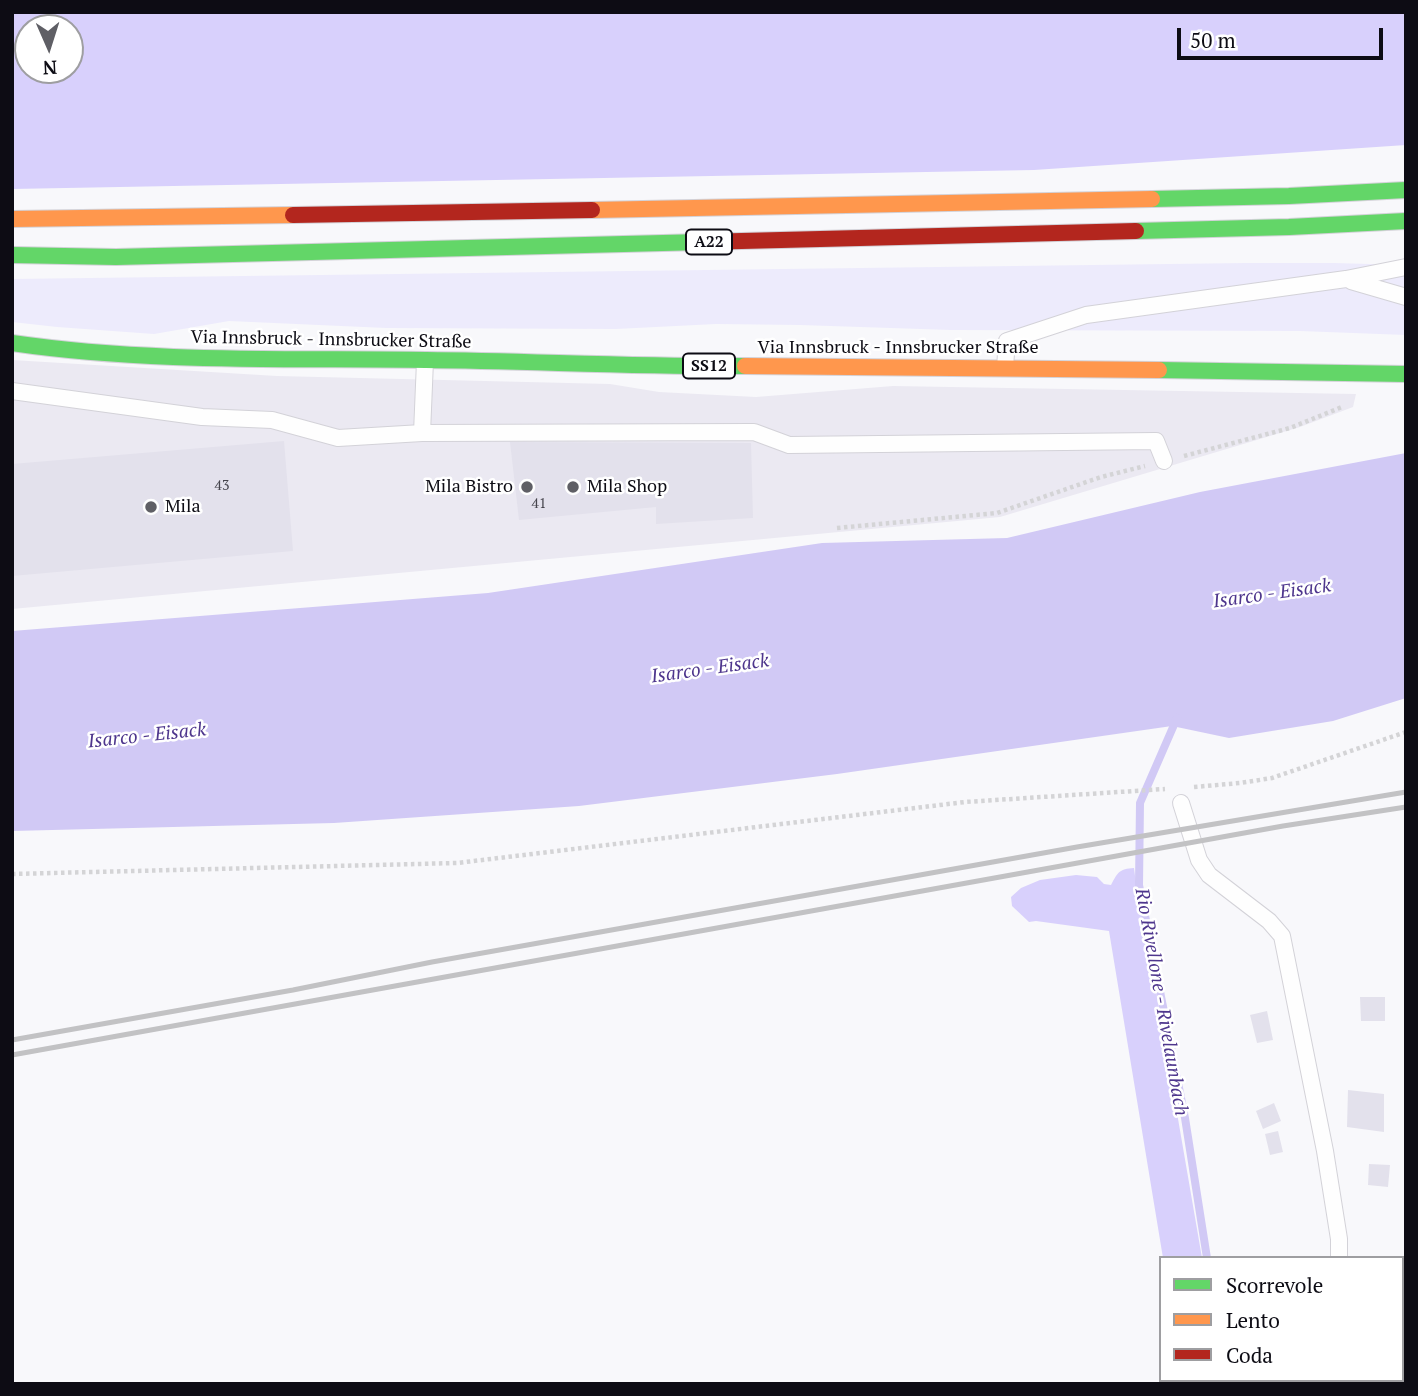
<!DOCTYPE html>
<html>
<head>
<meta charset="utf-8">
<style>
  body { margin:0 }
  #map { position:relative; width:1418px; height:1396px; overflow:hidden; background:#f8f8fb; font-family:"PT Serif",serif }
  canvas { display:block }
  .frame { position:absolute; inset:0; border:14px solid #0d0c14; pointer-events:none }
  .legend { position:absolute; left:1159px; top:1256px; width:245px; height:126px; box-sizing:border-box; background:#fff; border:2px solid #9e9ea1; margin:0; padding:9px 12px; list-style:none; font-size:21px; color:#0d0c14 }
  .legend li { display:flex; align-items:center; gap:14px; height:35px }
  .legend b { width:35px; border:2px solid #9e9ea1 }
  .north { position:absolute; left:14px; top:14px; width:70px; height:70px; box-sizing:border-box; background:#fff; border:2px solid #9e9ea1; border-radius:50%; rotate:177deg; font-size:19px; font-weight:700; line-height:28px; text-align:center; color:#0d0c14 }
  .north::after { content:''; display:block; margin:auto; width:24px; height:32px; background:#5f5f65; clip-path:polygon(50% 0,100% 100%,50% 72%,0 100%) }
  .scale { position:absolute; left:1177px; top:28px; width:206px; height:32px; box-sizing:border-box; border:4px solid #0d0c14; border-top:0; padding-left:9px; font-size:21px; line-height:24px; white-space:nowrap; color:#0d0c14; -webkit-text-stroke:5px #fff; paint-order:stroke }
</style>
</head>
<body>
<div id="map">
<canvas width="1418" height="1396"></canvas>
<div class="frame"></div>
<ul class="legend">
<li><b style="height:9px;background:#63d668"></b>Scorrevole</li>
<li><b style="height:9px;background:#ff974d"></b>Lento</li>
<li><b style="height:9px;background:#b3261e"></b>Coda</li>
</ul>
<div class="north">N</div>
<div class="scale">50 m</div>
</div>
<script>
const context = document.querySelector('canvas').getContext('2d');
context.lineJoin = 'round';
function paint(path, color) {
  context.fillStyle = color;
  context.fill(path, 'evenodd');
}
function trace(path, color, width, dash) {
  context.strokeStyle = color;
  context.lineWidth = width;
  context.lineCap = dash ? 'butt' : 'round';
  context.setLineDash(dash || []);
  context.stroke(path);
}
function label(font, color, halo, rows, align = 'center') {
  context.font = font + ' "PT Serif",serif';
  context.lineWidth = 5;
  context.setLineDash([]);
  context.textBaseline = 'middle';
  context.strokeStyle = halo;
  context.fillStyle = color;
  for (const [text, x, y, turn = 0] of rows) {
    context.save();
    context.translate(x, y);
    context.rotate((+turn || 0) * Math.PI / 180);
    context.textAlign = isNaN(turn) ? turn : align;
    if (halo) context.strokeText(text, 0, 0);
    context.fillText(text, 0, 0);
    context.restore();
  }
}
paint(new Path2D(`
  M12 360 277 376 610 384 659 392 756 397 893 386 1356 394 1353 407 1300 427 1000 517 12 609Z`), '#ebe9f2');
paint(new Path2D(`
  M1246 263H1334L1406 265V335L1300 331 951 330 800 325 716 324 616 329 386 328 229 321 154 334 57 327 12 322V279Z`), '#edebfc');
paint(new Path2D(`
  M12 12H1406V145L1034 170 12 189ZM28 28H70V70H28Z
  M1134 868 1139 907 1146 933 1202 1258H1163L1109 931 1036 921 1029 922 1012 906 1011 897 1021 888 1040 880 1076 875 1097 877 1104 884 1111 885C1118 872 1119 869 1134 868Z`), '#d8d0fc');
paint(new Path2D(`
  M1406 453V698L1333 721 1229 738 1172 726 837 774 579 806 334 823 12 831V631L488 593 822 543 1007 538 1200 492Z`), '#d1c9f5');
trace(new Path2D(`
  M1177 718 1140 803 1139 885 1185 1118 1207 1258
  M1226 1380 1227 1384`), '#d1c9f5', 8);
paint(new Path2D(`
  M284 441 293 551 12 576V464Z
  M510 442 751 443 753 518 656 524V507L519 520Z
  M1360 997H1385V1021H1361Z
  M1267 1011 1273 1040 1257 1043 1250 1015Z
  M1348 1090 1384 1094V1132L1347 1127Z
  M1274 1103 1281 1121 1263 1129 1256 1111Z
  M1278 1131 1283 1152 1270 1155 1265 1134Z
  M1369 1164 1390 1165 1388 1187 1368 1185Z`), '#e3e1ec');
const lane = new Path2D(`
  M1351 281 1406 297
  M425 361 422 433 754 432 789 445 1156 441 1164 461
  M1005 367 1007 341 1086 315 1346 279 1406 267
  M12 391 202 417 272 420 338 438 422 433
  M1181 803 1199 860 1209 875 1269 921 1282 936 1325 1151 1339 1239V1258
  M1313 1384 1314 1380`);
const fast = new Path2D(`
  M1152 199 1289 196 1406 190
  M1136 231 1289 227 1406 221
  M12 255 116 257 702 242
  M12 343C149 363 288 358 426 360 532 361 639 367 745 366
  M1159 370 1406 374`);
const slow = new Path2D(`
  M592 210 1152 199
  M12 219 293 215
  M745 366 1159 370`);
const jam = new Path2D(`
  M293 215 592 210
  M702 242 1136 231`);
trace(lane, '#d3d2d8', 18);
trace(fast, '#d3d2d8', 18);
trace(slow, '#d3d2d8', 18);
trace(jam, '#d3d2d8', 18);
trace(new Path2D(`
  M1184 456 1290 428 1342 407
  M837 528 997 513 1101 477 1145 466
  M1194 787 1240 783 1272 778 1406 732
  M12 874 457 863 965 802 1165 789`), '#d4d4d6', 4.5, [3.5, 3.5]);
trace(lane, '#fefefe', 16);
trace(fast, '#63d668', 16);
trace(slow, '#ff974d', 16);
trace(jam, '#b3261e', 16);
trace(new Path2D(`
  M12 1040 293 990 432 962 1077 847 1406 792
  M12 1055 1283 826 1406 807`), '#c2c2c4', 5);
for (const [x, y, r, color] of [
  [527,487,7,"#5f5f65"],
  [573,487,7,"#5f5f65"],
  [151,507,7,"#5f5f65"]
]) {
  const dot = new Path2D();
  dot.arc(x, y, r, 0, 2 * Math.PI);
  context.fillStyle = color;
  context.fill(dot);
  trace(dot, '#fff', 2.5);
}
label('14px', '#45444c', null, [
  ["43",222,486],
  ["41",539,504]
]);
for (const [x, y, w] of [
  [709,242,46],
  [709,366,52]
]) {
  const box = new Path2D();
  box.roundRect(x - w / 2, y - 12.5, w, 25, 5);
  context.fillStyle = '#fff';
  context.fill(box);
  trace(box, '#0d0c14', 2);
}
label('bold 16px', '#0d0c14', null, [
  ["A22",709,242],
  ["SS12",709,366]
]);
label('18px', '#0d0c14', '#fff', [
  ["Via Innsbruck - Innsbrucker Straße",331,340,1],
  ["Via Innsbruck - Innsbrucker Straße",898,348]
]);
label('18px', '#0d0c14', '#fff', [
  ["Mila Bistro",513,487,"right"],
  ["Mila Shop",587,487],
  ["Mila",165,507]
], 'left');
label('italic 19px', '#4e368d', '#fff', [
  ["Isarco - Eisack",1272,594,-8],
  ["Isarco - Eisack",710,669,-8],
  ["Isarco - Eisack",147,736,-6],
  ["Rio Rivellone - Rivelaunbach",1161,1002,80]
]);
</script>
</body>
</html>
